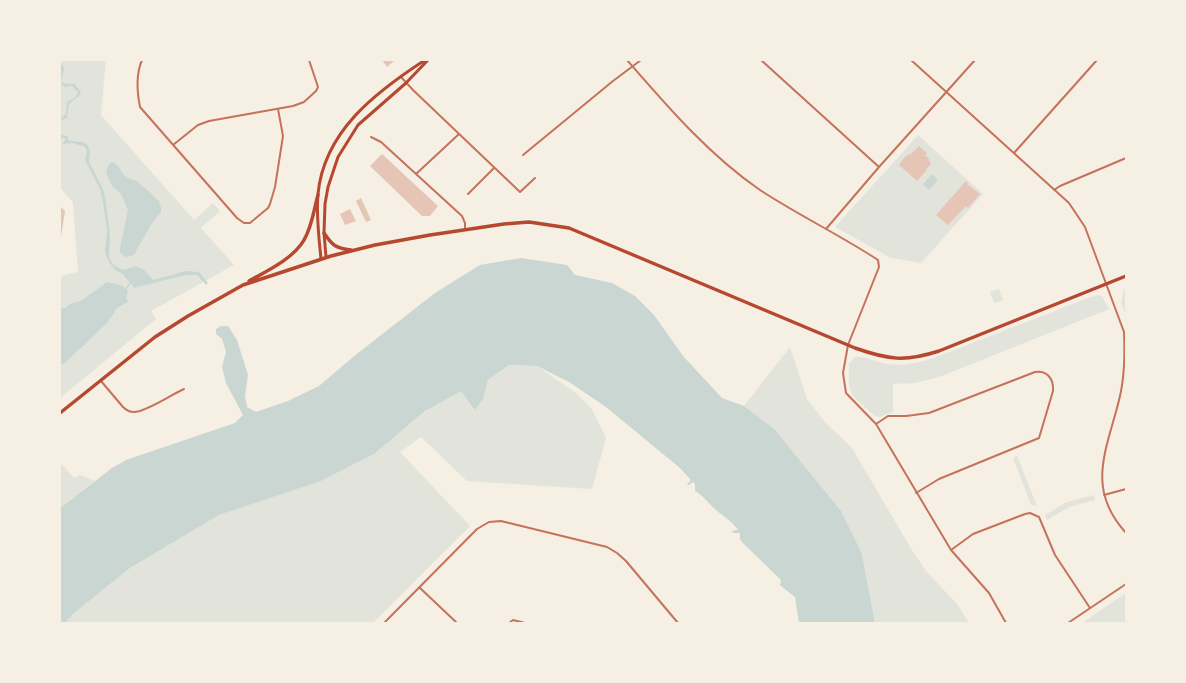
<!DOCTYPE html>
<html>
<head>
<meta charset="utf-8">
<style>
  body { margin:0 }
  #map { position:relative; width:1186px; height:683px; overflow:hidden; background:#f6efe4; font-family:"IBM Plex Sans",sans-serif }
  canvas { display:block }
  .frame { position:absolute; inset:0; border:61px solid #f6efe4; pointer-events:none }
</style>
</head>
<body>
<div id="map">
<canvas width="1186" height="683"></canvas>
<div class="frame"></div>
</div>
<script>
const context = document.querySelector('canvas').getContext('2d');
context.lineJoin = 'round';
function paint(path, color) {
  context.fillStyle = color;
  context.fill(path, 'evenodd');
}
function trace(path, color, width, dash) {
  context.strokeStyle = color;
  context.lineWidth = width;
  context.lineCap = dash ? 'butt' : 'round';
  context.setLineDash(dash || []);
  context.stroke(path);
}
paint(new Path2D(`
  M60 60H106L101 115 194 220 213 203 220 211 201 228 234 265 151 311 156 319 60 398V276L78 272 73 202 60 188Z
  M918 135 983 194 921 263 891 258 835 227Z
  M999 289 1003 300 994 303 990 292Z
  M1124 289H1126V315L1121 303Z
  M1098 295 1102 296 1109 309 939 377 915 383 893 384V412L879 417 875 416C850 394 848 397 849 363H850L855 357C864 356 874 361 883 363 901 367 920 363 936 357L1093 296V297Z
  M790 347 807 399 825 422 852 448 910 547 926 571 957 604 969 623H875L862 554 744 406Z
  M509 365 537 366 576 393 591 408 606 438 592 489 467 481 421 437 400 452 470 526 373 623H65L73 614 130 568 219 515 321 481 374 454 425 411 461 390 475 409 483 399 488 380Z
  M1017 456 1037 506 1031 505 1013 458Z
  M60 462 74 478 81 475 94 481 60 508Z
  M1094 495 1095 500 1069 507 1047 520 1045 515 1067 502Z
  M1126 593V623H1082Z`), '#e2e4dc');
paint(new Path2D(`
  M60 64 63 65 64 69 61 82 67 84H74L79 89 81 94 69 104 67 118 60 121V119L66 114 67 102 75 98 78 92 72 86 64 87 60 82Z
  M63 135 67 136 69 141 83 142 88 145 90 152 89 162 103 189 106 202 110 236 109 256 113 265 123 270 136 266 144 270 153 280 186 271 199 272 208 283 206 285 197 275H185L134 288 123 274 115 270 109 262 105 252 107 230 103 202 100 189 85 160 87 151 85 147 73 143 62 144 66 139 63 137 60 140V136Z
  M112 162 117 165 124 175 128 178 137 181 159 201 161 208V212L152 223 134 255 125 257 120 253V248L128 210 121 194 112 186 106 173 109 164Z
  M932 174 938 180 929 190 923 184Z
  M521 258 567 265 575 275 612 283 635 296 654 315 683 356 722 398 744 406 774 429 841 511 862 554 875 623H799L795 597 780 585 781 580 742 542 740 539V533H733L732 531 738 530C732 521 724 517 716 510 709 504 703 495 695 491V484L693 482 689 485 687 484 691 480 680 468 606 407 569 382 537 366 509 365 488 380 483 399 475 410 461 391 425 411 374 454 321 481 219 515 130 568 73 614 65 623H60V508L112 468 126 460 235 423 243 415 226 383 222 367 226 352 222 339 216 334V329L221 326H228L237 340 248 375 245 396 247 407 256 412 288 401 319 386 353 357 435 293 480 265Z
  M107 282C115 284 122 284 128 291L126 297 128 302 117 308 108 322 66 362 60 365V309L65 308 70 304 81 301Z`), '#c9d6d2');
trace(new Path2D(`
  M126 289 130 283`), '#c9d6d2', 1.5);
paint(new Path2D(`
  M382 60H395L387 67Z
  M919 146 927 153 925 156 928 157 931 165 929 166 926 169 927 170 917 181 899 165 903 159 909 154 910 155Z
  M382 154 438 206 430 216H422L370 166Z
  M966 181 968 183 967 184 980 194 968 208 966 206 948 225 936 215Z
  M361 198 371 220 366 222 356 201Z
  M60 206 65 211 61 237H60Z
  M350 209 356 221 345 225 340 214Z`), '#e6c5b7');
trace(new Path2D(`
  M142 60C136 74 137 92 140 107L237 218 244 223H250L268 208 270 204 275 187 283 136 278 109
  M627 60C667 106 709 155 760 190 798 215 840 235 878 260L879 267 848 345 843 373 846 393 876 424 951 550 989 593 1006 623
  M761 60 879 167
  M911 60 1069 203 1085 227 1124 332C1125 354 1125 374 1120 396 1108 448 1084 487 1126 533
  M401 77 413 90 520 192 535 178
  M371 137 381 142 462 216 465 223V230
  M173 145 198 125 209 121 293 106 304 102 316 91 318 87 309 60
  M1014 153 1097 60
  M523 155 613 81 641 60
  M416 174 459 134
  M1054 190 1060 186 1126 158
  M468 194 494 168
  M826 229 879 167 975 60
  M101 381 123 407C126 410 130 412 134 412 146 412 172 394 184 389
  M876 424 888 416H906L929 413 1035 372C1047 370 1054 379 1053 391L1039 438 939 479 916 493
  M1104 495 1126 489
  M951 550 973 534 1025 514 1030 513 1039 517 1055 555 1090 608
  M420 588 457 623
  M384 623 477 529 489 522 501 521 607 547 617 553 626 561 678 623
  M509 623 513 620 525 623
  M1068 623 1126 584`), '#c5725c', 2);
trace(new Path2D(`
  M326 257 324 233 325 204 328 187 338 157 358 125 406 83 428 60
  M321 259C319 238 316 216 318 194 324 131 376 92 425 60`), '#b5482f', 3);
trace(new Path2D(`
  M324 233C332 245 335 248 351 250
  M249 281C267 271 294 258 304 240 312 227 314 209 318 195
  M60 413 155 337 188 316 243 285 331 256 375 245 430 235 504 224 529 222 569 228 855 348C889 360 905 362 939 351L1126 276`), '#b5482f', 3.5);
</script>
</body>
</html>
